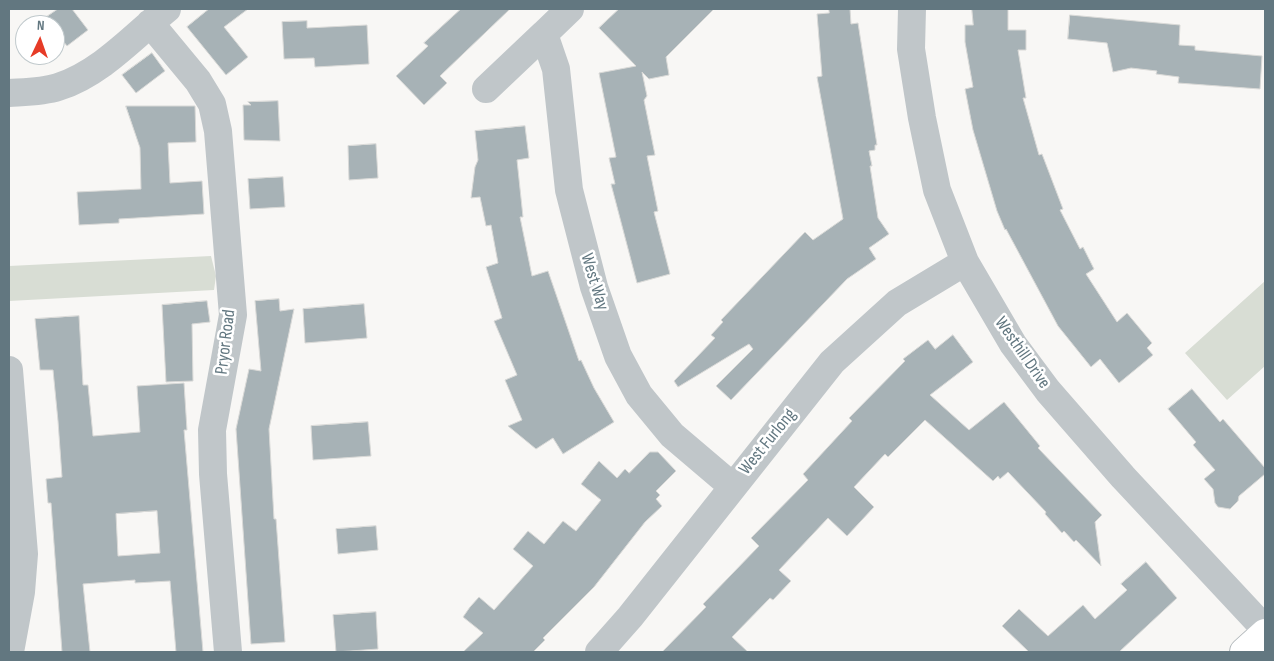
<!DOCTYPE html>
<html>
<head>
<meta charset="utf-8">
<style>
  body { margin:0 }
  #map { position:relative; width:1274px; height:661px; overflow:hidden; background:#f8f7f5; font-family:"Sofia Sans Condensed",sans-serif }
  canvas { display:block }
  .frame { position:absolute; inset:0; border:10px solid #627780; pointer-events:none }
  .north { position:absolute; left:15px; top:15px; width:50px; height:50px; box-sizing:border-box; background:#fff; border:1px solid #c0c9cc; border-radius:50%; rotate:3deg; font-size:14px; font-weight:700; line-height:20px; text-align:center; color:#627780 }
  .north::after { content:''; display:block; margin:auto; width:18px; height:22px; background:#e63b27; clip-path:polygon(50% 0,100% 100%,50% 72%,0 100%) }
</style>
</head>
<body>
<div id="map">
<canvas width="1274" height="661"></canvas>
<div class="frame"></div>
<div class="north">N</div>
</div>
<script>
const context = document.querySelector('canvas').getContext('2d');
context.lineJoin = 'round';
function paint(path, color) {
  context.fillStyle = color;
  context.fill(path, 'evenodd');
}
function trace(path, color, width, dash) {
  context.strokeStyle = color;
  context.lineWidth = width;
  context.lineCap = dash ? 'butt' : 'round';
  context.setLineDash(dash || []);
  context.stroke(path);
}
function label(font, color, halo, rows, align = 'center') {
  context.font = font + ' "Sofia Sans Condensed",sans-serif';
  context.lineWidth = 5;
  context.setLineDash([]);
  context.textBaseline = 'middle';
  context.strokeStyle = halo;
  context.fillStyle = color;
  for (const [text, x, y, turn = 0] of rows) {
    context.save();
    context.translate(x, y);
    context.rotate((+turn || 0) * Math.PI / 180);
    context.textAlign = isNaN(turn) ? turn : align;
    if (halo) context.strokeText(text, 0, 0);
    context.fillText(text, 0, 0);
    context.restore();
  }
}
paint(new Path2D(`
  M211 256 216 276 214 290 9 301V266Z
  M1265 281V366L1227 400 1185 353Z`), '#d8ddd4');
const building = new Path2D(`
  M58 9H72L88 30 67 46 55 31V25H50L45 18Z
  M209 9H248L224 27 248 57 226 75 187 27Z
  M461 9H510L440 76 447 83 424 105 396 76 428 46 424 43Z
  M619 9H714L666 57 669 75 649 79 642 72 647 96 644 100 655 155 647 156 658 211 654 212 670 274 637 283 611 184H615L609 158 616 157 599 73 636 66 599 28Z
  M829 9H850L851 24 858 23 877 145H875V150L869 151 872 166H870L878 218 889 234 869 248 876 259 847 279 731 400 716 386 753 349 749 344 678 387 674 381 715 338 711 335 723 322 721 320 805 232 813 240 843 219 817 77 822 76 817 14 829 13Z
  M972 9H1008V30H1026V50H1018L1026 98H1023L1039 155 1042 154 1063 209 1060 210 1080 249 1083 247 1094 269 1086 274 1117 322 1127 313 1152 343 1147 348 1153 355 1119 383 1100 359 1091 367 1058 326 1006 229 1005 230 997 211 973 130 965 89 973 87 965 42V25H973Z
  M1070 15 1180 25 1179 45 1195 46V50L1262 56 1260 89 1178 83 1179 77 1156 74 1157 71 1131 68 1113 72 1107 43 1068 39Z
  M307 21V28L367 25 369 64 315 67 314 58 284 59 282 22Z
  M152 53 165 71 136 93 122 75Z
  M278 101 280 141 244 140 243 105H251L248 102Z
  M126 106H195L196 142 168 143 170 183 202 181 204 214 119 219V223L79 225 77 192 141 189 140 148Z
  M525 126 529 158 517 160 523 217H520L532 276 548 271 579 361 581 360 594 388 614 422 563 454 553 438 536 449 508 426 522 420 505 380 517 375 494 321 502 318 486 267 498 263 491 225 486 226 480 197 471 198 475 167 478 160 475 131Z
  M376 144 378 178 349 180 348 146Z
  M283 177 285 207 250 209 248 179Z
  M279 299 280 311 294 309 269 429 274 519H276L285 642 251 644 236 429 249 369 261 371 255 301Z
  M207 301 210 322 192 324 193 381 166 382 162 305Z
  M364 304 367 338 305 343 303 309Z
  M79 316 83 385H88L93 436 140 432 137 386 184 383 187 430H184L203 652H176L170 581 135 583V580L83 584 90 652H62L51 503H48L46 479 62 477 58 421 53 370H40L35 319ZM157 511 160 553 118 556 116 514Z
  M953 335 973 362 930 395 969 430 1004 402 1040 446 1038 448 1102 515 1095 522 1101 566 1076 540 1074 542 1064 531 1062 533 1045 514 1046 512 1008 472 1000 479 998 476 993 481 925 420 888 457 885 454 854 487 874 507 847 536 828 518 779 570 791 581 773 600 770 598 732 637 748 652H662L706 607 703 604 759 546 751 538 808 480 803 474 852 421 849 418 905 361 903 359 928 340 935 349Z
  M1192 389 1220 422 1223 419 1265 468V474L1239 496 1238 501 1230 509 1218 507 1215 503 1213 489 1204 479 1215 470 1193 445 1196 442 1168 409Z
  M368 422 371 456 313 460 311 426Z
  M650 452H658L676 471 656 491 660 495 656 499 662 506 645 522 594 587 543 638 545 640 533 652H463L483 633 463 617 470 607 479 597 494 610 533 566 513 549 528 531 544 544 563 521 576 531 601 500 581 484 599 461 617 478 625 469 629 473Z
  M376 526 378 550 338 554 336 529Z
  M1146 562 1177 598 1119 652H1029L1002 626 1019 609 1048 636 1083 605 1095 619 1127 590 1121 584Z
  M376 612 378 649 336 652 333 615Z`);
paint(building, '#a7b2b6');
trace(building, '#d9d9d7', 1);
const major = new Path2D(`
  M1244 652 1265 633`);
trace(major, '#b2b8bb', 30);
trace(new Path2D(`
  M570 9 544 34 556 69 569 190 594 287 618 356 639 395 672 435 732 486
  M912 9 911 49 922 118 937 190 965 262 1013 344 1048 391 1123 477 1265 629
  M150 23 198 81 212 104 218 131 233 315 212 430 213 474 228 652
  M486 89 544 34
  M9 93C25 92 43 92 58 87 100 74 134 36 167 9
  M9 370 24 554 21 592 10 652
  M599 652 630 617 832 362 897 303 965 262`), '#c0c6c9', 28);
trace(major, '#fff', 28);
label('18px', '#627780', '#fff', [
  ["West Way",594,282,73],
  ["Pryor Road",226,342,-83],
  ["Westhill Drive",1022,353,55],
  ["West Furlong",768,442,-51]
]);
</script>
</body>
</html>
